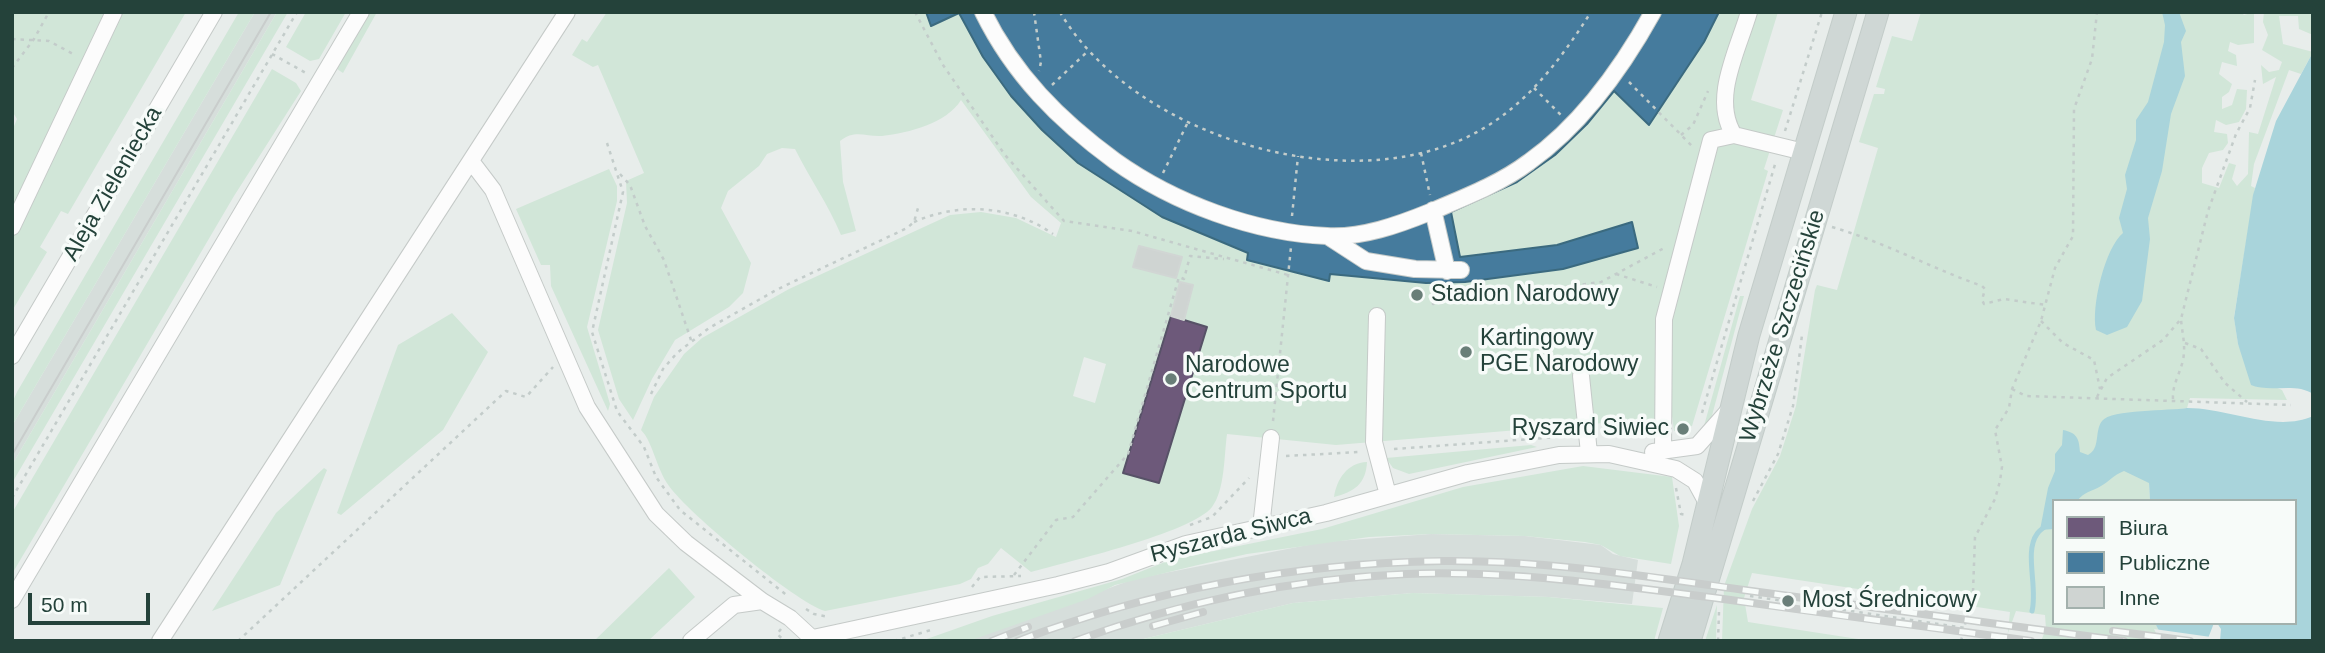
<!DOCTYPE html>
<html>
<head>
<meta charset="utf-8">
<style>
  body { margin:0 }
  #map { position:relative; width:2325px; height:653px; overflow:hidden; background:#e8edeb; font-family:Arial,sans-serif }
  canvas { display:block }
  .frame { position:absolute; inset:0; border:14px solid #24423a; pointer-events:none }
  .legend { position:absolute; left:2052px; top:499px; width:245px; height:126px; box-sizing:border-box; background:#f7fbf9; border:2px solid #a3b1ad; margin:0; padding:9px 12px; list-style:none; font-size:21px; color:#24423a }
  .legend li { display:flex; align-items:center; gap:14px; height:35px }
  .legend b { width:35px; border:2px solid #a3b1ad }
  .scale { position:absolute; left:28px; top:593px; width:122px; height:32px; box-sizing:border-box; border:4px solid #24423a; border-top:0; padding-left:9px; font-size:21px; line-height:24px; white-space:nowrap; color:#24423a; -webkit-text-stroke:5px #f7fbf9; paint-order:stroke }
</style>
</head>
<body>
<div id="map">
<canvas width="2325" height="653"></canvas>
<div class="frame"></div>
<ul class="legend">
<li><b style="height:19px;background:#6d597a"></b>Biura</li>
<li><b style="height:19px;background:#457b9d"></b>Publiczne</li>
<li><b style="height:19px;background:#cfd4d2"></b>Inne</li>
</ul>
<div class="scale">50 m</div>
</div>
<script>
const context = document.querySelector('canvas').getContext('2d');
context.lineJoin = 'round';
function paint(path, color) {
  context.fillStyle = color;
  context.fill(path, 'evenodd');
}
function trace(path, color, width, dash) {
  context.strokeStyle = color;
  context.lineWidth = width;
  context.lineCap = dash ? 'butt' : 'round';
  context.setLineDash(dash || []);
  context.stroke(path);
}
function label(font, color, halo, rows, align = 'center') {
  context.font = font + ' Arial,sans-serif';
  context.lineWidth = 7;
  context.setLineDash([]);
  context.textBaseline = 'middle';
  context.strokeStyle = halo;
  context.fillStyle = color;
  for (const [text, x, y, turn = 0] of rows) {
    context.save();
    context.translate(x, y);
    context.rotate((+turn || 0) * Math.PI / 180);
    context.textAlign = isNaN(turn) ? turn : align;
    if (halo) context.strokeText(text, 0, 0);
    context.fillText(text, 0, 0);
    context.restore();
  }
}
paint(new Path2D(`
  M255 12H277L12 465V426Z
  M1431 534 1525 536 1601 545 1613 554 1638 560 1632 604 1549 597 1413 593 1293 603 1135 641H964L1134 579 1323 542Z`), '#d6dedb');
paint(new Path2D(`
  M12 12H186L68 214 61 211 40 247 47 252 12 311V131L17 119 12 111Z
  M239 12H255L12 426V403L17 392Z
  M277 12H288L12 483V465Z
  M306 12H346L319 59 310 61 286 47Z
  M369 12H377L343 73 337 69Z
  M607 12H1778L1751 100 1783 110 1764 169 1768 171 1692 426 1674 431 1672 416 1651 419 1649 429 1607 428 1603 423 1336 445 1227 434C1224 456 1225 490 1212 507 1192 533 1066 562 1031 572L1001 548 988 564 978 568 971 579 960 584 825 611C795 602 688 513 669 486 656 468 653 442 641 430L654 397 684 354 702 338 789 289 950 215 981 212 1016 218 1056 237 1061 223 1031 197 961 100C947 123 909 133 882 136 866 137 855 129 840 141L843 182 856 231 841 235C828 204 810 179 795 149L782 148 767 154 759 166 728 191 721 208 751 263 743 293 729 307 675 340 652 379 633 420 619 399 598 330 627 203 626 181 644 173 598 65 593 67 572 55 582 39 587 42ZM1084 357 1106 364 1095 403 1073 396Z
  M1921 12H2241L2244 15 2254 12V43L2238 45 2230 42 2228 51 2236 55 2237 66 2222 62 2219 74 2232 84 2229 92 2222 97V109L2232 105 2237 89 2247 90 2246 109 2239 122 2226 125 2216 120 2214 132 2227 134 2228 143 2223 150 2209 153 2202 168V183L2219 188 2229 163 2236 165 2232 179 2237 186 2248 174 2249 132 2258 134 2276 77 2263 84 2261 65 2269 72 2279 70 2282 62 2262 50 2268 35 2263 22 2264 12H2313V35L2299 29 2298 16H2279L2283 44 2313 52 2301 74 2289 70 2254 164 2251 186 2255 188 2234 317 2238 344 2256 387 2273 386 2282 390 2287 400 2190 398 2187 408 2160 412 2149 483 2150 501H2054V623H2155L2164 641H2007L2010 612 1752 573 1744 598 1748 622 1871 641H1722L1724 586 1752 509 1780 456 1796 406 1815 290 1817 285 1837 290 1878 148 1859 142 1874 94H1884L1885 89 1876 87 1892 36 1912 41Z
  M272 69 296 83 301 91 234 196 12 574V513Z
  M609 169 617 186V201L587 327 610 404 608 411 551 286 550 265H541L516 209Z
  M1740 296H1744L1710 423 1695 441 1704 426Z
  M452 313 488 352 443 430 341 515 337 513 398 345Z
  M1531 445 1537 447 1409 474 1393 468 1386 458Z
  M1367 462C1366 484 1354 492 1334 497 1337 479 1347 463 1367 462Z
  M1583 466 1672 477 1679 526 1671 564 1620 556 1601 545 1585 542 1525 536 1431 534 1369 537 1247 554 1198 565 1115 585 1088 599 969 641H921L992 616 1122 579 1170 560 1322 529 1463 487Z
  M324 468 327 470 280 585 212 611 276 513Z
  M669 568 695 597 648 641H594Z
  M1413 593 1549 597 1663 608 1654 641H1135L1293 603Z
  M1717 605 1716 641H1705Z`), '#d1e6d8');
paint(new Path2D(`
  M2162 12H2179L2186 31 2181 42 2185 76 2171 114 2162 171 2148 218 2150 239 2142 301 2127 327 2107 335 2096 330C2091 306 2105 248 2123 233L2119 218 2127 189 2125 175 2136 140V120L2148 102 2164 42 2165 25Z
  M2313 52V394C2296 382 2270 393 2251 385L2238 344 2234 318 2253 195 2276 121Z
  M2187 408C2229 408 2276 433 2313 416V641H2220L2221 629 2217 623H2295V501H2150L2149 483 2124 471C2113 475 2109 482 2101 486 2091 492 2085 491 2077 501H2054V529L2040 530 2048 488 2055 471V454L2062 445 2063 430C2077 433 2079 438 2080 452L2088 455C2101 448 2094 432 2102 421 2111 409 2170 411 2187 408Z
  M2155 623H2214L2207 641H2164Z`), '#a9d4db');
paint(new Path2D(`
  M2016 611 2045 615 2046 629 2041 641H2005Z
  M2154 629 2211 637 2210 641H2160Z`), '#e8edeb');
const offices = new Path2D(`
  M1171 316 1207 327 1159 483 1123 473Z`);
paint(offices, '#6d597a');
trace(offices, '#575267', 2);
const public = new Path2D(`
  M926 12H1719L1704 42 1649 125 1614 91 1587 124 1555 155 1517 182 1451 212 1460 257 1557 245 1632 222 1638 248 1563 269 1465 282 1426 283 1330 274 1329 281 1247 260 1248 253 1162 217 1078 163 1042 130 1011 96 983 57 959 13 931 26Z`);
paint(public, '#457b9d');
trace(public, '#3b6a7f', 2);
trace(new Path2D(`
  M2032 611C2038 588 2024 552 2037 534 2041 528 2049 525 2054 519`), '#a9d4db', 5);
const building = new Path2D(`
  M1139 246 1182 257 1176 278 1133 267Z
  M1180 282 1193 285 1184 320 1171 316Z`);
paint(building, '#cfd4d2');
trace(building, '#d1d6d4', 2);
const minor = new Path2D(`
  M983 12C1014 75 1059 120 1115 161 1174 203 1254 233 1327 236 1362 238 1398 225 1430 212 1463 198 1500 184 1529 162 1581 125 1622 68 1653 12
  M1734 135C1711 99 1738 50 1749 12
  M471 161 493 190 587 407 656 514 686 543 762 601 790 618 815 641
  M1433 210 1447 271
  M12 227 114 12
  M1329 237 1366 261 1415 269 1461 270
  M1377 316 1374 442 1388 495
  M12 356 214 12
  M1581 376 1589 453
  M1663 451 1664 319 1711 140 1734 135 1804 152
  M1653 452 1697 446 1729 410
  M1261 527 1271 438
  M12 600 361 12
  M813 638 1058 585 1109 572 1186 544 1326 513 1468 473 1559 455 1609 454 1676 469 1695 481 1707 503
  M160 641 567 12
  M691 641 734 605 762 601`);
const major = new Path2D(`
  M1669 641 1693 564 1749 335 1846 12
  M1690 641 1878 12`);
trace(minor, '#c5cac8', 18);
trace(major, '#c3ccc9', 23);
trace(new Path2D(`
  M915 12 943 65 1005 155 1064 221 1132 231 1288 275
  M1034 12 1041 62 1039 71
  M1060 12C1134 138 1356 205 1484 128 1530 101 1563 56 1591 12
  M12 39 49 41 75 55
  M272 54 306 73
  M12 68 34 39 49 12
  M1629 82 1693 147
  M1052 85 1088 51
  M1534 88 1561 115
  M1785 131 1822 12
  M1681 135 1693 125 1708 91
  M607 143 623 192 592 332 617 411 644 447 656 477 680 510 789 597
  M1421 153 1430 195
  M1163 173 1188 122
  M620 174 630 185 645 226 664 260 691 340
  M1292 216 1298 156
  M914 222C959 202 1012 205 1053 234
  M1832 227C1884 242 1931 268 1982 286L1985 289 1982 300 1984 304 2004 299 2046 305
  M1616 274 1657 287
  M1431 285 1433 304 1601 282 1666 247
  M2041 321 2063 343 2094 360 2100 389
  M2185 343 2201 349 2225 383 2247 402
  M2012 389 2026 396 2291 405
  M651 394 663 369 677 353 709 328 778 289 907 228 914 222 918 208
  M2097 397 2107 378 2163 340 2181 319 2208 211 2236 134 2250 108 2255 80
  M2173 399C2172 385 2180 374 2183 360 2186 345 2182 333 2181 319
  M1702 413 1776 161
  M1273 421 1291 247
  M1603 435 1646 436
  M1394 449 1572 436
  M1286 456 1359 452
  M1676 488 1681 514 1687 515
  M12 498 297 12
  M1753 501 1778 454 1793 406 1802 335
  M1190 525 1212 517 1249 478
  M1014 575 1056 520 1073 517 1128 454 1179 277 1184 279 1190 256 1224 259
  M972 587 980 577 1021 576
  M1750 596 1965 628
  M806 609 814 614 829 617
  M781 629 777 634 785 641
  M238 641 506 391 526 397 553 367
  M894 641 931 630
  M1718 641 1719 612
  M1961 641 1973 592 1975 537 1995 499 2000 481 2002 467 1995 430 2009 408 2012 389 2041 321 2055 268 2073 236 2074 109 2092 59 2097 12`), '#c3ccca', 2.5, [3.5, 5]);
trace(minor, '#fcfcfc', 16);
trace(major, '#cfd7d5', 21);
trace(new Path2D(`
  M12 455 271 12`), '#c9cdcc', 2);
const rail = new Path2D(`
  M1153 626 1203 612
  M2113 631 2190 641
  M992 641 1028 627
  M1018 641C1154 589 1297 563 1442 561 1544 560 1644 576 1744 590 1871 607 1997 624 2124 641
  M1075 641C1181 602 1292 579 1406 574 1510 570 1613 585 1716 598 1821 613 1926 627 2031 641`);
trace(rail, '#c9cdcc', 8);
trace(rail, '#f7fbf9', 5, [16]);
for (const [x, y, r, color] of [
  [1417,295,7,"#697e78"],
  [1466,352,7,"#697e78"],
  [1171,379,7,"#697e78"],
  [1683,429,7,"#697e78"],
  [1788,601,7,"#697e78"]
]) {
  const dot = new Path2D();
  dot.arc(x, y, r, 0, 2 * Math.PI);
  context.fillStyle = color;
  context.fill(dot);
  trace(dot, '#f7fbf9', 2.5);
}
label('23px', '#24423a', '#f7fbf9', [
  ["Aleja Zieleniecka",113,184,-60],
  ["Wybrzeże Szczecińskie",1783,326,-73],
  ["Ryszarda Siwca",1231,536,-14]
]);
label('23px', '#24423a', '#f7fbf9', [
  ["Stadion Narodowy",1431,295],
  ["Kartingowy",1480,339],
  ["PGE Narodowy",1480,365],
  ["Narodowe",1185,366],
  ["Centrum Sportu",1185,392],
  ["Ryszard Siwiec",1669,429,"right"],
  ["Most Średnicowy",1802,601]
], 'left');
</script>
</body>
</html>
